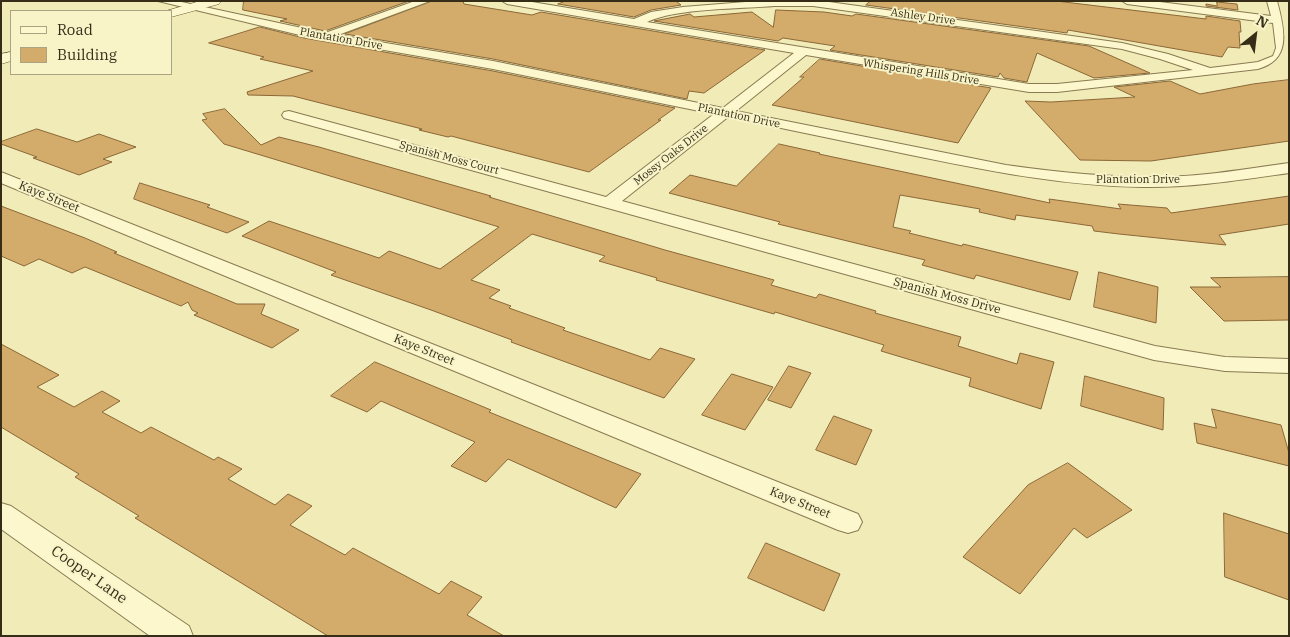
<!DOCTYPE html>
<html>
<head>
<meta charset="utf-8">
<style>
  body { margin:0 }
  #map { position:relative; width:1290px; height:637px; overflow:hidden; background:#f1ebb8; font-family:"IBM Plex Serif",serif }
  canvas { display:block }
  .frame { position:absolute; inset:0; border:2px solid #362d19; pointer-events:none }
  .legend { position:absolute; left:10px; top:10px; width:162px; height:65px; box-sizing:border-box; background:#f8f4c8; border:1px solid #aaa482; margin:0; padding:6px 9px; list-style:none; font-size:15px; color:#362d19 }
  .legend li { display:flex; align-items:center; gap:10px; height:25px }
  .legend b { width:25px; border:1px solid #aaa482 }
  .north { position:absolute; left:1230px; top:10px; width:50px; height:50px; -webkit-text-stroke:4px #f8f4c8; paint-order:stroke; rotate:29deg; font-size:14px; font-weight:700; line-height:20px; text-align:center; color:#362d19 }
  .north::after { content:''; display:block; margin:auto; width:18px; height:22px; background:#362d19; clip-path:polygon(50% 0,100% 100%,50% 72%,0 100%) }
</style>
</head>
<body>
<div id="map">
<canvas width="1290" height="637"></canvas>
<div class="frame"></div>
<ul class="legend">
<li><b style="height:6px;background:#fcf7cc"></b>Road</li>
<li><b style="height:14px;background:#d3ab6a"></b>Building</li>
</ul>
<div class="north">N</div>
</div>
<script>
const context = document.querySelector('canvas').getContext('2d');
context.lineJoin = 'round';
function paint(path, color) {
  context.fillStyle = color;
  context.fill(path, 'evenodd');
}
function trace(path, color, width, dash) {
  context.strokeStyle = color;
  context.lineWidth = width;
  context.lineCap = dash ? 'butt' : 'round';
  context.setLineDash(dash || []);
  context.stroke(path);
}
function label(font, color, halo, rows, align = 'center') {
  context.font = font + ' "IBM Plex Serif",serif';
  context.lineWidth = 4;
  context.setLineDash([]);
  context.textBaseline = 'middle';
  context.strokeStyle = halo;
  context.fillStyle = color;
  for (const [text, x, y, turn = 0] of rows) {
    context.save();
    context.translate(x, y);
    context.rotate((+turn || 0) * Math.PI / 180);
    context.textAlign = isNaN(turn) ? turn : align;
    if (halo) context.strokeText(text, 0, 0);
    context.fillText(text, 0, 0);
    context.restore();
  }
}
const building = new Path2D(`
  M244 1H409L325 31 280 21 287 19 243 10Z
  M432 1H463L464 4 532 15 541 12 765 50 704 93 689 91 687 99 493 59 345 34Z
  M566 1H676L681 5 651 10 634 17 558 4Z
  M871 1H1056L1206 19V16L1240 21 1241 32H1239L1240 48 1228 47 1222 57 1068 30 1067 33 866 5Z
  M1217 2 1237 4 1238 10 1206 6V4L1217 6Z
  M776 10 824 12 852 16 856 14 1089 46 1150 73 1094 78 1037 53 1027 82 1004 78 1000 73 998 77 830 50 835 46 783 38 778 41 654 21 690 14 694 17 752 12 773 27Z
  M260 27 304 38 493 71 675 108 658 120H661L589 172 451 136 448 137 419 130 422 129 293 96 248 95 247 92 313 71 260 59 264 57 209 43Z
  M820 59 991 88 958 143 772 105 804 77H800Z
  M1289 80V141L1151 161 1080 160 1025 101 1051 102 1135 97 1114 87 1170 81 1200 94 1253 84Z
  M225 109 261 145 279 137 319 147 491 196 489 197 665 250 774 280 771 285 816 298 819 294 876 311 875 313 961 337 958 346 1017 364 1020 353 1054 362 1041 409 969 386 971 378 881 351 884 345 775 312 774 314 656 280 657 278 599 261 605 256 532 234 471 280 500 290 489 298 511 306 509 308 565 328 563 330 650 360 660 348 695 359 664 398 511 342 512 340 431 310 331 275 336 272 242 236 269 221 379 258 389 251 440 269 499 227 224 144 202 120 207 119 203 114Z
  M37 129 77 142 99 134 136 147 103 159 112 162 79 175 33 158 37 157 1 144V142Z
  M779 144 820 153 819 154 1050 203 1049 199 1121 209 1118 204 1167 208 1171 213 1289 196V224L1219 235 1226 245 1119 234 1094 231 1092 226 1016 215 1015 220 979 212 980 209 900 195 893 227 911 231 909 233 962 246 963 244 1078 272 1070 300 976 275 974 279 922 265 925 260 778 224 780 222 669 193 690 175 736 186Z
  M140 183 210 205 207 207 249 222 227 233 134 199Z
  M1 206 85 238 117 252 114 253 237 304H265L261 314 299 330 272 348 194 315 198 313 192 310 188 302 181 306 85 267 72 273 39 259 24 266 1 256Z
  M1099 272 1158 287 1156 323 1094 307Z
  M1289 277V320L1224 321 1190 287H1221L1211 278Z
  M1 344 59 375 37 387 74 407 102 391 120 401 102 412 141 433 151 427 214 460 218 457 242 469 228 479 275 505 288 494 312 506 290 525 345 555 353 548 439 594 451 581 482 597 467 615 504 636H328L135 518 139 516 75 477 79 474 1 427Z
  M375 362 491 410 489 412 641 474 616 508 508 459 486 482 451 466 475 442 381 401 367 412 331 396Z
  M789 366 811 373 791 408 768 400Z
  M732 374 773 387 745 430 702 415Z
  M1085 376 1164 398 1163 430 1081 406Z
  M1212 409 1281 425 1289 453V466L1197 443 1194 423 1216 428Z
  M834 416 872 430 856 465 816 450Z
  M1068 463 1132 510 1087 538 1074 528 1020 594 963 557 1028 485Z
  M1224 513 1289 534V600L1225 577Z
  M766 543 840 574 824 611 748 578Z`);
paint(building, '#d3ab6a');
trace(building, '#8a6836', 1);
const street = new Path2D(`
  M158 1H177L325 33 415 1H430L338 35 493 61 723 108 794 53 507 4 502 1H526L634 19 651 12 683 7 758 1H822L1122 43 1168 54 1210 68 1258 62 1273 56 1276 48 1273 23 1127 4 1122 1H1152L1271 16 1267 1H1277C1286 34 1290 60 1258 69L1057 92H1029L806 55 736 111 1006 165C1058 172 1110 178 1163 177 1205 176 1247 169 1289 163V173C1240 180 1191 188 1142 187 1062 186 984 170 906 154 847 142 787 129 728 117L622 201 1155 346 1225 357 1289 359V373L1225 371 1154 360 284 118 282 115 284 112 289 111 606 197 714 114 493 69 304 36ZM774 6H813L1122 49 1160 59 1193 70 1057 84H1029L647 22C677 8 739 9 774 6Z
  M1 172 858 514 862 522 858 530 848 533 838 530 1 183Z
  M1 503 11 506 189 626 193 636H150L1 529Z`);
const secondary = new Path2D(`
  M200 1H221L219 4 171 17V11H166Z
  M11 52V61L1 64V54Z`);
trace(street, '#897a52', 2);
trace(secondary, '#6a5a36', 1);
paint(street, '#fcf7cc');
paint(secondary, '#fcf7cc');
label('11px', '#362d19', '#f8f4c8', [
  ["Ashley Drive",923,17,8],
  ["Plantation Drive",341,39,10],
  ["Whispering Hills Drive",921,72,9],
  ["Plantation Drive",739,116,12],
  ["Mossy Oaks Drive",671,155,-38],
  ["Spanish Moss Court",449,158,15],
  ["Plantation Drive",1138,180]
]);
label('12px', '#362d19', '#f8f4c8', [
  ["Kaye Street",49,197,22],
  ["Spanish Moss Drive",947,296,15],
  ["Kaye Street",424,350,22],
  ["Kaye Street",800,503,22]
]);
label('15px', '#362d19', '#f8f4c8', [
  ["Cooper Lane",89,575,35]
]);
</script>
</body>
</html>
